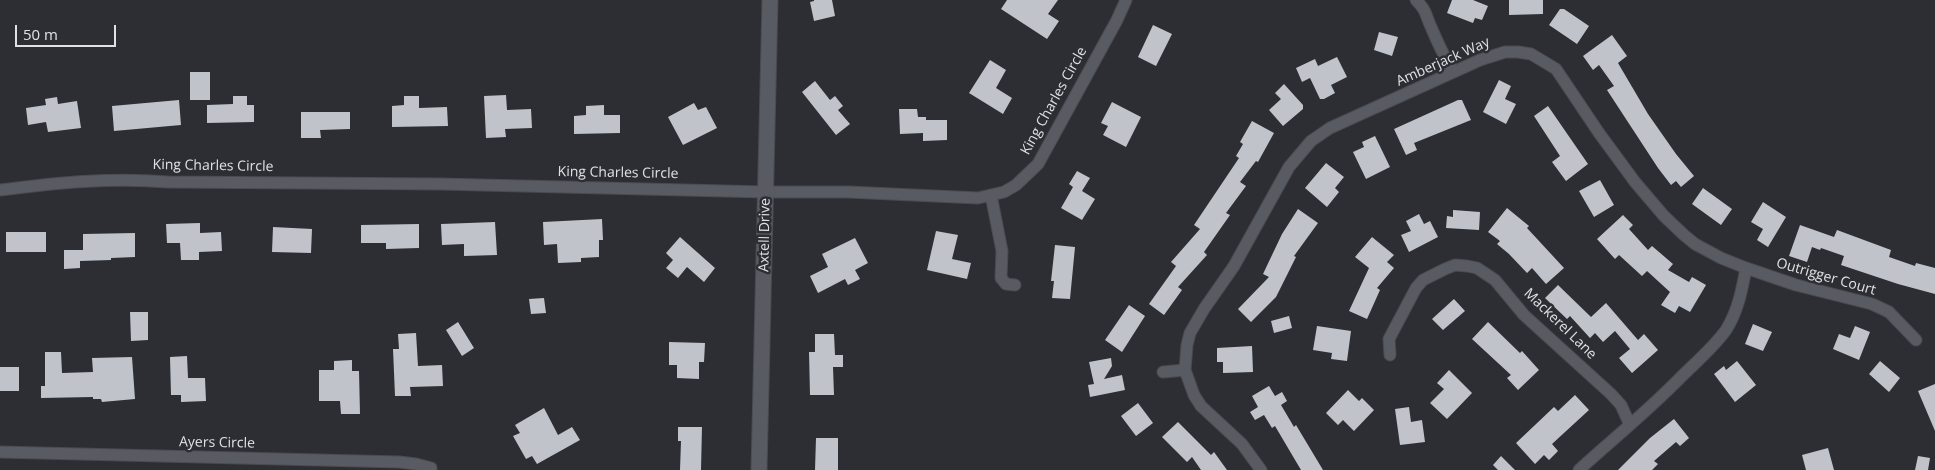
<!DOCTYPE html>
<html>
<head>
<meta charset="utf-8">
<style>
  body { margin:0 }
  #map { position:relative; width:1935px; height:470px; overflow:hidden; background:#2c2e34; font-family:"Open Sans",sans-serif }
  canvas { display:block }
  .scale { position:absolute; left:15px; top:25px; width:101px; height:22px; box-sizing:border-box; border:2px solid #e0e1e5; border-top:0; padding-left:6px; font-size:15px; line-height:18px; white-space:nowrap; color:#e0e1e5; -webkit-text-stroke:4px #2c2e34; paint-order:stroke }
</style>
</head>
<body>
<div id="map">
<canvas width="1935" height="470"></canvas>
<div class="scale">50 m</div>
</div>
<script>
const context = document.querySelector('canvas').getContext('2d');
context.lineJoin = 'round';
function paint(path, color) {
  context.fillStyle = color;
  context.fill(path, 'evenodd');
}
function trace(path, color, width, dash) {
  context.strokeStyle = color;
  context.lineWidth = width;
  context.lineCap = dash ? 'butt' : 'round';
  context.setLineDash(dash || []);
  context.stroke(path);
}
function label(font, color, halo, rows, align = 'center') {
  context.font = font + ' "Open Sans",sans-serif';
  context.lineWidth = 5;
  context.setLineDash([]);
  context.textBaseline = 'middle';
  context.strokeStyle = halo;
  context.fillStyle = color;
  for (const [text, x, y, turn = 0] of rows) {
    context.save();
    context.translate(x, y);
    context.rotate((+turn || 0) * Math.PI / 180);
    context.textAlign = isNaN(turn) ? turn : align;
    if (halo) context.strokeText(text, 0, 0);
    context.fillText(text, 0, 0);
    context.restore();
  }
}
paint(new Path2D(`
  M814 0H832L835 16 814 21 810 2 814 1Z
  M1007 0H1058L1048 14 1059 21 1047 39 1001 9Z
  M1452 0H1473L1488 6 1482 20 1475 18 1473 23 1447 13Z
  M1509 0H1543V14L1509 15Z
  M1560 9H1564L1589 26 1577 44 1549 25Z
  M1153 25 1172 34 1156 66 1138 57Z
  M1379 32 1398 37 1392 56 1374 50Z
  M1612 35 1627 56 1618 63 1648 114 1676 154 1694 176 1681 187 1676 181 1671 185 1658 168 1607 90 1614 86 1599 65 1593 70 1583 56Z
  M1337 57 1347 77 1331 85 1335 93 1324 99H1320L1310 78 1302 82 1296 68 1315 59 1318 66Z
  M990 60 1006 70 996 88 1012 98 1003 114 969 93Z
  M190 72H210V100H190Z
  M1499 80 1511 86 1505 99 1516 104 1506 124 1483 112Z
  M815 81 830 100 835 96 843 106 838 110 850 124 836 135 802 92Z
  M1284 84 1303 105V109L1283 126 1269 110 1281 99 1275 93Z
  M506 95 507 110 531 109 532 128 505 129 506 137 486 138 484 96Z
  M233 96H247V105H254V122L207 123V105L233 104Z
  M404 96H419V108L447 107 448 126 392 127V106L404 105Z
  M57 97 58 104 77 101 81 128 48 132 46 122 28 125 26 108 46 105 45 99Z
  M179 100 181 125 114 131 112 106Z
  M1458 100H1462L1471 120 1414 143 1417 150 1406 155 1394 129Z
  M1112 102 1141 117 1126 147 1103 135 1108 126 1101 123Z
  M694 103 698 110 706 107 717 128 683 145 668 117Z
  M604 105V115H620V133L574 134V116L586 115V106Z
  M1548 106 1588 164 1566 181 1552 162 1560 156 1534 116Z
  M899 109H917L918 117H926V120H947V140L923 141V133L900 134Z
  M301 112H350V129L320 130 321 138H301Z
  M1252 121 1274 133 1258 162 1256 161 1240 182 1246 186 1226 213 1230 215 1204 252 1207 255 1178 287 1182 290 1164 315 1149 304 1176 266 1171 262 1200 229 1194 225 1239 158 1236 156 1243 144 1240 142Z
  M1375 136 1390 167 1366 179 1353 152 1364 147 1362 142Z
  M1326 163 1344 177 1335 188 1339 192 1327 207 1305 188Z
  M1077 171 1090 178 1082 191 1095 199 1082 220 1061 208 1073 187 1069 184Z
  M1600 180 1614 205 1594 217 1579 191Z
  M1703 188 1732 209 1721 225 1692 204Z
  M1763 202 1786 217 1768 247 1757 240 1763 229 1751 222Z
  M1507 208 1529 226 1527 228 1564 268 1546 284 1532 268 1527 273 1509 254 1497 244 1500 241 1488 232Z
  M1298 209 1318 223 1294 256 1296 257 1276 297 1251 322 1238 309 1269 277 1263 274 1282 234Z
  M1453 210 1480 212 1479 230 1446 228 1447 216 1453 217Z
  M1419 214 1424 224 1430 221 1438 237 1409 252 1401 235 1411 231 1406 221Z
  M1623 215 1633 225 1629 229 1648 250 1652 246 1673 264 1668 270 1689 282 1692 277 1706 285 1690 312 1679 306 1675 313 1661 305 1670 292 1647 271 1642 276 1619 255 1615 259 1597 239Z
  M602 219 603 240H599V257L581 258V262L558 263 557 244 544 245 543 222Z
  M495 222 497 255 464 256V244L442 245 441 224Z
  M200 223V233L221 232 222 251 199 252V260H181L180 243H167L166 224Z
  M419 224V248L386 249V243H361V225Z
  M1800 225 1834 237 1837 230 1891 250 1889 257 1915 266 1916 263 1935 268V294L1898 284 1841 265 1844 256 1821 248 1820 250 1812 247 1807 262 1789 256Z
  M273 227 312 229 311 253 272 252Z
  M936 231 958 235 952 259 971 263 967 279 927 270Z
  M6 232H46V252H6Z
  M135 233V257L111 258V260L80 261V268L64 269V250H83V234Z
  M680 237 715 268 704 282 687 267 678 278 666 268 673 260 666 253Z
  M1372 237 1394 255 1387 262 1394 268 1377 288 1380 290 1367 319 1349 311 1369 268 1355 257Z
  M855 238 868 263 855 270 860 279 848 285 845 279 818 293 810 276 828 267 822 254Z
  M1055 245 1075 247 1070 299 1052 298 1054 281H1051Z
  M1558 285 1591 317 1606 303 1638 340 1644 334 1658 350 1632 373 1619 358 1630 349 1615 331 1603 342 1595 333 1590 338 1570 316 1567 319 1545 298Z
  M544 298 546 313 531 314 529 299Z
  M1454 299 1465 311 1443 330 1432 319Z
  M1129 305 1145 316 1122 352 1105 340Z
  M130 312H148V340L131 341Z
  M1289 316 1292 328 1274 333 1271 321Z
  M458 322 474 348 462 356 446 330Z
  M1488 322 1520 353 1522 351 1539 370 1518 390 1507 378 1511 375 1472 339Z
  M1753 324 1772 332 1763 351 1745 344Z
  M1317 326 1351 331 1347 361 1331 359 1332 353 1313 350Z
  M1855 326 1870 332 1859 360 1833 349 1839 334 1850 338Z
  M416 333 418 366 442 365 443 386 410 387 411 396H395L393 349H399L398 334Z
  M815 334H834L835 355H843V367H833L834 395H810L809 352H815Z
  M669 342 705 343 704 362H699V379L677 378V365H669Z
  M1252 346 1253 372 1223 373V362H1217V348Z
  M45 352H61L62 373 93 372 92 358 132 357 135 399 102 402 101 399H93V397L41 398V386H45Z
  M187 356 188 378H205L206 401 181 402V395H171L170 357Z
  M1111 358 1112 366 1104 379 1122 375 1125 390 1090 397 1088 385 1094 384 1089 362Z
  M352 360V371H359L360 414H341L340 401H319V370H334V361Z
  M1737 361 1756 385 1735 402 1714 374 1724 366 1726 370Z
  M1880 361 1900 378 1889 392 1869 374Z
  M0 367H19V391H0Z
  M1449 370 1472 393 1447 419 1430 403 1444 389 1437 383Z
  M1935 384V431L1918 391Z
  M1269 386 1275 396 1282 392 1287 401 1281 405 1294 427 1296 425 1323 470H1301L1275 426 1272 428 1264 415 1255 420 1250 412 1258 407 1252 396Z
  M1348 390 1359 401 1362 398 1374 410 1354 431 1343 420 1338 425 1326 413Z
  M1575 395 1589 410 1552 444 1558 451 1549 460 1544 455 1535 464 1516 443 1554 407 1558 411Z
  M1138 403 1153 423 1136 436 1121 416Z
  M1409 407 1411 422 1422 420 1425 442 1400 445 1395 409Z
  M544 408 558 435 572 427 580 440 537 464 532 456 526 459 513 436 520 433 515 425Z
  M1674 419 1689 438 1680 446 1676 442 1654 461 1658 464 1652 470H1618L1650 438Z
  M1178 422 1211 455 1214 452 1227 470H1201L1192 457 1187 462 1162 437Z
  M678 427H702L701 470H680L681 441H678Z
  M816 438H838V470H815Z
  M1828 448 1834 470H1806L1802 455Z
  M1501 456 1515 470H1498L1493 465Z
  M1918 456 1930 458 1928 470H1915Z`), '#c1c3cb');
const street = new Path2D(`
  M1416 0C1427 11 1425 14 1431 27 1438 43 1444 58 1454 72
  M0 190C56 183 111 177 167 182L441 184 766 192H848L978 198 1004 192 1016 185 1038 164 1117 20 1126 0
  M991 195 1002 251 1001 278 1006 284 1015 285
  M1390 355 1389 339 1416 288 1423 280 1445 269 1455 265 1467 266 1477 268 1495 280 1524 315 1611 394 1621 405 1630 425
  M1163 372 1185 370
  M0 452 399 462 416 464 431 468V470
  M1261 470 1242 444 1201 406 1194 395 1185 370 1187 345 1190 333 1204 309 1234 266 1289 167 1311 141 1330 128 1480 60 1505 52H1518L1531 54 1556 69 1599 133 1635 182 1664 216 1684 235 1695 244 1721 258 1746 268 1796 285 1872 304 1889 312 1916 340
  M1579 470C1613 439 1649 410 1681 377 1696 362 1713 348 1726 330 1738 311 1742 290 1746 268`);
const secondary = new Path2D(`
  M759 470 770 0`);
trace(street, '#494b50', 13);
trace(secondary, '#494b50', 17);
trace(street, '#595b62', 11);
trace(secondary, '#595b62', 15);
label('14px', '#e0e1e5', '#2c2e34', [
  ["Amberjack Way",1443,62,-24],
  ["King Charles Circle",1054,101,-61],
  ["King Charles Circle",213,166,1],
  ["King Charles Circle",618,173,1],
  ["Axtell Drive",765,235,-89],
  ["Outrigger Court",1826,277,16],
  ["Mackerel Lane",1560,324,44],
  ["Ayers Circle",217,443,1]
]);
</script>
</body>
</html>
